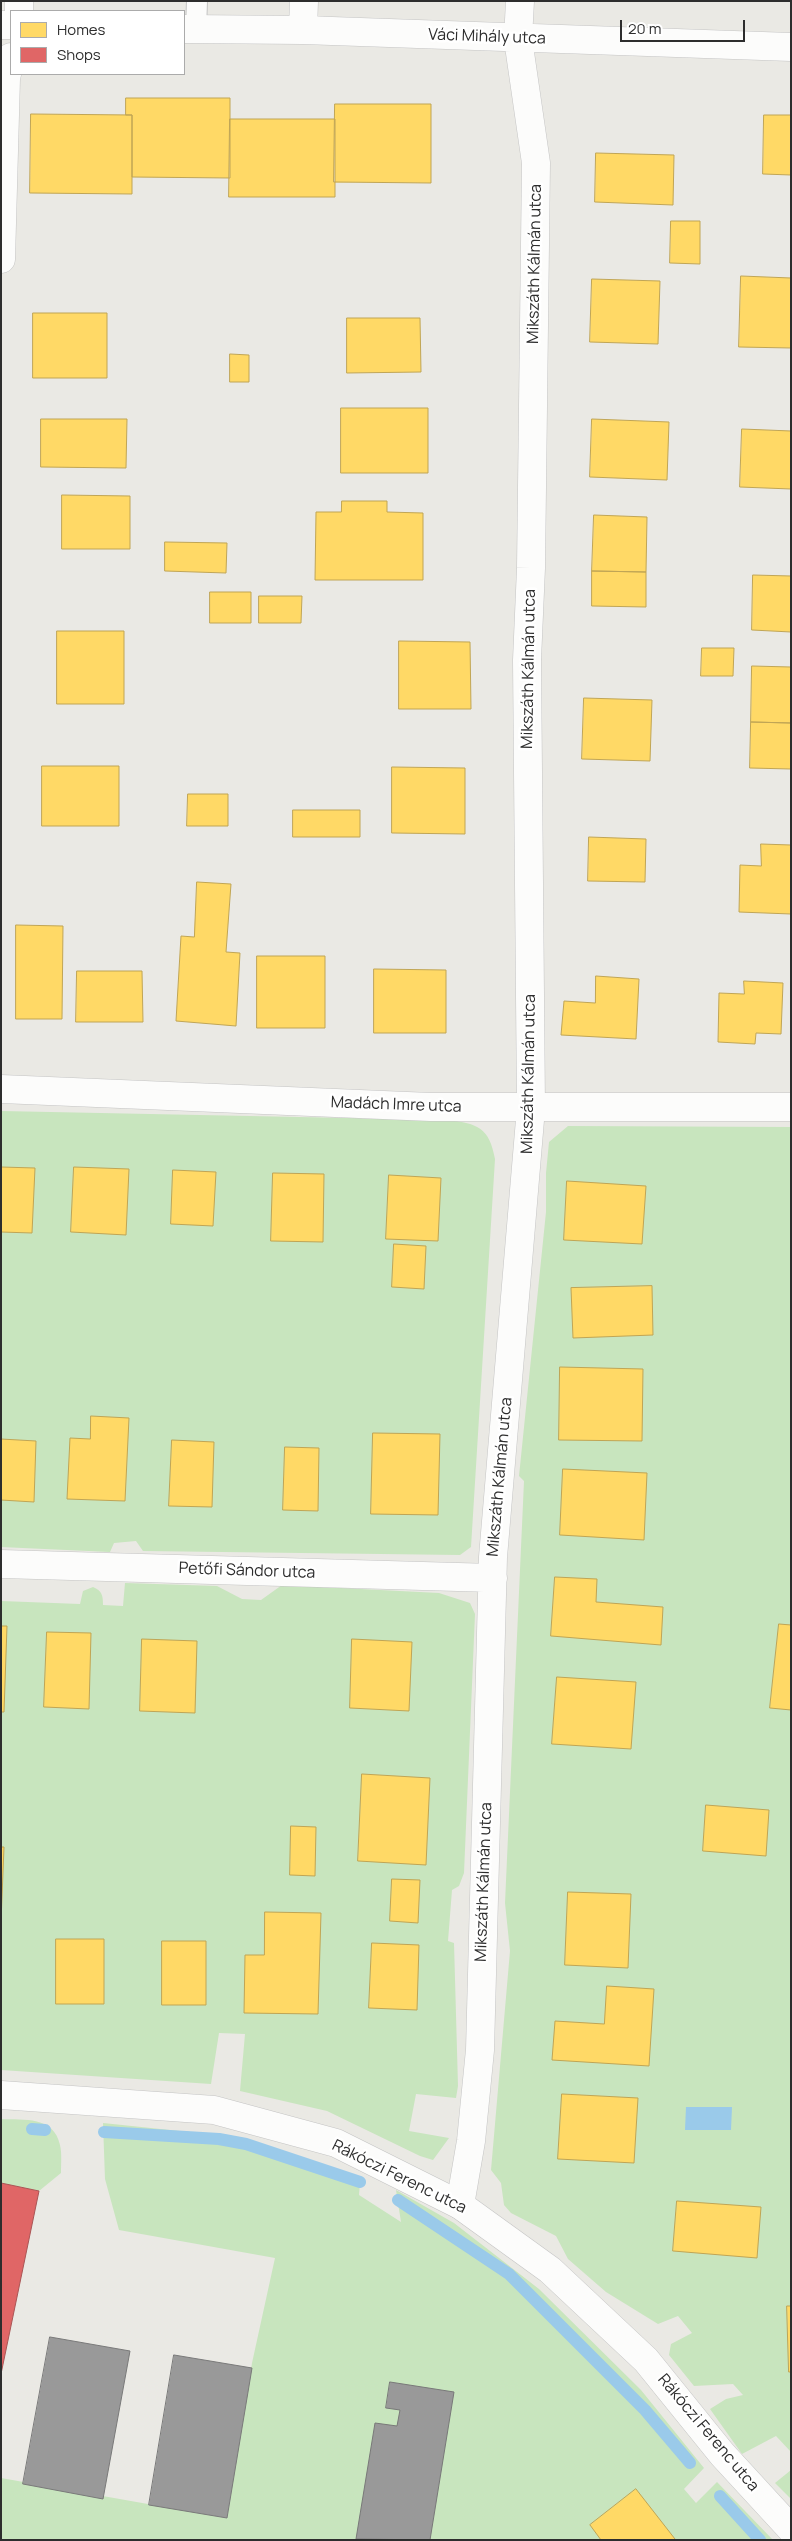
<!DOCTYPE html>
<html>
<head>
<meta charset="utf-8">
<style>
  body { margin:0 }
  #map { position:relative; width:792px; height:2541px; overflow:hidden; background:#eae9e4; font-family:Manrope,sans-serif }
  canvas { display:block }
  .frame { position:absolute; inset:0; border:2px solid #2d2d2d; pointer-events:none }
  .legend { position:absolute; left:10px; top:10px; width:175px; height:65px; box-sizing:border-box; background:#fff; border:1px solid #ababab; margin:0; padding:6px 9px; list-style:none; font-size:15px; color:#2d2d2d }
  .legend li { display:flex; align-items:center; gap:10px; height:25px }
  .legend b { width:25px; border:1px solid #ababab }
  .scale { position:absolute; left:620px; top:20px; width:125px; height:22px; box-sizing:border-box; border:2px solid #2d2d2d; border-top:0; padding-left:6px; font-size:15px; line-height:18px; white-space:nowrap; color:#2d2d2d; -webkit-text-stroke:4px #fff; paint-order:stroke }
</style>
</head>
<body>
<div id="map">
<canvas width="792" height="2541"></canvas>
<div class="frame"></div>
<ul class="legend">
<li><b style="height:14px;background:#ffd966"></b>Homes</li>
<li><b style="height:14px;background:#e06666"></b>Shops</li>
</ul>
<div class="scale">20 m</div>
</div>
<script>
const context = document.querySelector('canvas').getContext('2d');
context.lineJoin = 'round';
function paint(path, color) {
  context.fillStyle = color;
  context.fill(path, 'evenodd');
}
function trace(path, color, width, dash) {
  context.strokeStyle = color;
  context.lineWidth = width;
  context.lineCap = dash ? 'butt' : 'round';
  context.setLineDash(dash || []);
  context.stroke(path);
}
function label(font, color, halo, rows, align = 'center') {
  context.font = font + ' Manrope,sans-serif';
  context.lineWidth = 5;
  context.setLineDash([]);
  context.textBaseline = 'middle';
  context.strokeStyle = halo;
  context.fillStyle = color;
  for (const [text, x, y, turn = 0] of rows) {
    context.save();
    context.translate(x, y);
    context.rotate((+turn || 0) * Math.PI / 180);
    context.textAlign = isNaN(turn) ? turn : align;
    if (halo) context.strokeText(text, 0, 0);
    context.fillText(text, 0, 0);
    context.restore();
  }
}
paint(new Path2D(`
  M1 1111 448 1120C478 1124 489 1127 495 1159L471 1547 460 1555 143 1551 136 1541 114 1543 110 1552 1 1547Z
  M568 1126 791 1127V2452L776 2436 742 2454 710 2409 726 2399 743 2395 733 2384 694 2386 669 2355 671 2344 692 2333 678 2316 658 2324 606 2292 568 2259 556 2236 511 2213 504 2205 501 2183 491 2170 510 1951 505 1903 524 1481 519 1476 546 1212V1173L549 1142Z
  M125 1583 217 1586 242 1599 261 1600 282 1585 439 1593 470 1603 475 1614 464 1873 459 1886 452 1890 448 1941 454 1943 458 2086 456 2098 416 2094 409 2131 449 2138 433 2160 420 2156 327 2111 240 2091 245 2034 219 2033 211 2084 1 2070V1601L80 1604 83 1591 93 1587C102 1591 103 1595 103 1605L123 1606Z
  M1 2119C24 2120 54 2116 60 2145 62 2153 61 2164 61 2173L39 2191 1 2183Z
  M103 2123 237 2137 342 2171 360 2182 359 2195 401 2222 396 2190 454 2223 539 2289 641 2390 704 2468 684 2489 696 2503 717 2482 773 2540H1V2478L227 2518 252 2363 275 2258 119 2230 105 2179Z
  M791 2470V2499L775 2483Z`), '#c8e5be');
paint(new Path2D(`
  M686 2107H732L731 2130H685Z`), '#9acaea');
const homes = new Path2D(`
  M126 98H230V178L132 177V115H126Z
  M335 104H431V183L334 182Z
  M31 114 132 115V194L30 193Z
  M764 115H791V175L763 174Z
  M230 119H335V197H229Z
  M596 153 674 155 673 205 595 202Z
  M671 221H700V264L670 263Z
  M741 276 791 278V348L739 347Z
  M592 279 660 281 658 344 590 342Z
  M33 313H107V378H33Z
  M347 318H420L421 372 347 373Z
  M230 354 249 355V382H230Z
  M341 408H428V473H341Z
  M41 419H127L126 468 41 467Z
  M592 419 669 422 667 480 590 477Z
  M742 429 791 431V489L740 487Z
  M62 495 130 496V549H62Z
  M342 501H387V512L423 513V580H315L316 512H341Z
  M594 515 647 517 646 572 592 571Z
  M165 542 227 543 226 573 165 571Z
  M592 571 646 572V607L592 606Z
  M753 575 791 576V632L752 630Z
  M210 592H251V623H210Z
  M259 596H302L301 623H259Z
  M57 631H124V704H57Z
  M399 641 470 642 471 709H399Z
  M702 648H734L733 676H701Z
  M752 666 791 667V723L751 722Z
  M584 698 652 700 650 761 582 759Z
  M751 722 791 723V769L750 768Z
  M42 766H119V826H42Z
  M392 767 465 768V834L392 833Z
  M188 794H228V826H187Z
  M293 810H360V837H293Z
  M589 837 646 839 645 882 588 881Z
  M761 844 791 845V914L739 912 740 865 761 866Z
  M197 882 231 884 226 952 240 953 236 1026 176 1021 181 936 194 937Z
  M16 925 63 926 62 1019H16Z
  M257 956H325V1028H257Z
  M374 969 446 970V1033H374Z
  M77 971H142L143 1022H76Z
  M596 976 639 979 636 1039 561 1035 564 1001 595 1003Z
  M744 981 783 983 781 1034 756 1033 755 1044 718 1042 719 993 744 994Z
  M1 1167 35 1168 32 1233 1 1232Z
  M74 1167 129 1169 126 1235 71 1232Z
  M173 1170 216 1172 213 1226 171 1224Z
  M273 1173 324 1174 323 1242 271 1241Z
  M389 1175 441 1178 438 1241 386 1239Z
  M567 1181 646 1186 642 1244 564 1240Z
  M394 1244 426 1246 424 1289 392 1287Z
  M652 1286 653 1335 573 1338 571 1288Z
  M560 1367 643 1369 642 1441 559 1440Z
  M91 1416 129 1418 125 1501 67 1499 70 1438 90 1439Z
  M373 1433 440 1434 438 1515 371 1514Z
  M1 1439 36 1441 34 1502 1 1500Z
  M172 1440 214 1442 212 1507 169 1506Z
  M285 1447 319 1448 318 1511 283 1510Z
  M563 1469 647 1473 644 1540 560 1535Z
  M555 1577 597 1579 596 1602 663 1607 661 1645 551 1636Z
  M779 1624 791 1625V1710L770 1708Z
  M1 1626H7L4 1712H1Z
  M47 1632 91 1633 89 1709 44 1707Z
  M142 1639 197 1641 195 1713 140 1711Z
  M352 1639 412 1642 409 1711 350 1708Z
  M557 1677 636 1682 631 1749 552 1744Z
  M362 1774 430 1778 426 1865 358 1861Z
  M706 1805 769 1810 766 1856 703 1851Z
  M291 1826 316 1827 315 1876 290 1875Z
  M1 1847H4L1 1922Z
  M392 1879 420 1880 418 1923 390 1921Z
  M568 1892 631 1894 628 1968 565 1965Z
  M265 1912 321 1913 318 2014 244 2013 245 1955H264Z
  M56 1939H104V2004H56Z
  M162 1941H206V2005H162Z
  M372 1943 419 1945 417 2010 369 2008Z
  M607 1986 654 1989 649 2066 552 2060 555 2021 604 2024Z
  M562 2094 638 2098 634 2163 558 2159Z
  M677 2201 761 2207 757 2258 673 2251Z
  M787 2306H791V2372H789Z
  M636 2489 675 2539 674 2540H601L590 2525Z`);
paint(homes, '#ffd966');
trace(homes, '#c0a555', 1);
const shops = new Path2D(`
  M1 2183 39 2191 1 2374Z`);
paint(shops, '#e06666');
trace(shops, '#a55', 1);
const industry = new Path2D(`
  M50 2337 130 2351 103 2499 23 2484Z
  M174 2355 252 2368 227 2518 149 2505Z
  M390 2382 454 2392 430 2540 356 2539 375 2423 397 2426 400 2410 386 2408Z`);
paint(industry, '#999');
trace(industry, '#797979', 1);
trace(new Path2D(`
  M32 2129 45 2130
  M104 2132 219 2139 246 2144 360 2182
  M398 2200 509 2274 645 2410 690 2463
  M720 2496 760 2540`), '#9acaea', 12);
const service = new Path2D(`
  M196 30 197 1`);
const minor = new Path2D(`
  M19 11V1
  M1 25H11
  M184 29 303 30 791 47
  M303 30 304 1
  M1 259 6 78 11 57
  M1 1089 431 1107H791
  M1 1564 493 1578
  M460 2205 471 2141 480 2050 493 1557 531 1108 527 660 531 568 536 163 518 39 520 1`);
const tertiary = new Path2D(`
  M1 2095 214 2110 336 2143 460 2205 550 2270 646 2360 722 2454 791 2529`);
trace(service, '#c4c4c4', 22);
trace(minor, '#c4c4c4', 29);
trace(tertiary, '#c4c4c4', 29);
trace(service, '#fcfcfb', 20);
trace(minor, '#fcfcfb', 28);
trace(tertiary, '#fcfcfb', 28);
label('16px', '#2d2d2d', '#fff', [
  ["Váci Mihály utca",487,37,2],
  ["Mikszáth Kálmán utca",535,264,-89],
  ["Mikszáth Kálmán utca",529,669,-89],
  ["Mikszáth Kálmán utca",529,1074,-89],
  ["Madách Imre utca",396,1105,2],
  ["Mikszáth Kálmán utca",500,1477,-85],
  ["Petőfi Sándor utca",247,1571,2],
  ["Mikszáth Kálmán utca",484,1882,-88],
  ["Rákóczi Ferenc utca",399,2177,26],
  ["Rákóczi Ferenc utca",708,2433,50]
]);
</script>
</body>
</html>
